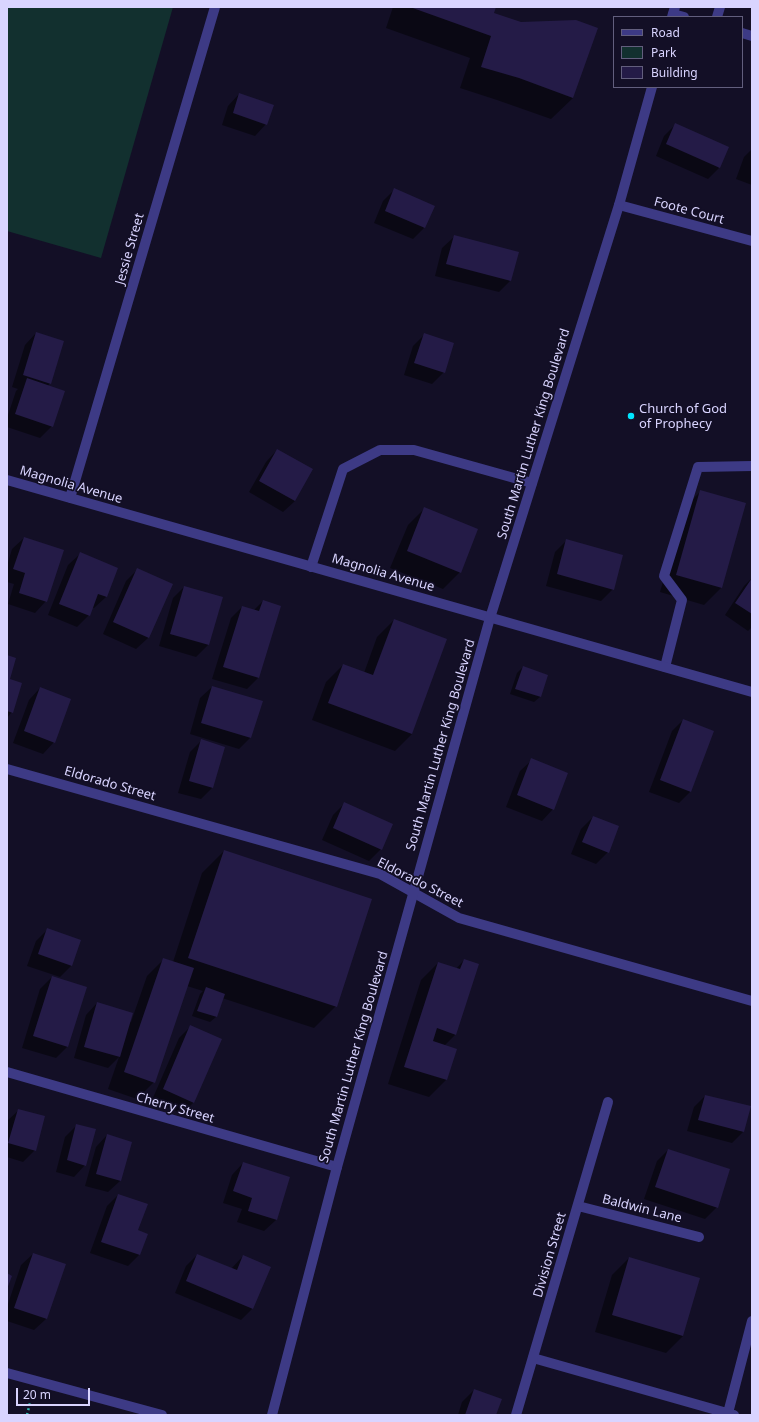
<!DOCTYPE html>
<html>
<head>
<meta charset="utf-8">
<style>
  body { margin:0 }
  #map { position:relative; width:759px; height:1422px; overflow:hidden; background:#130f26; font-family:"Noto Sans",sans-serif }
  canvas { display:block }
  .frame { position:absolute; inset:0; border:8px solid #d9d4ff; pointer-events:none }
  .legend { position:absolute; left:613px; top:16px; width:130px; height:72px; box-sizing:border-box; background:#130f26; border:1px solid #625e7d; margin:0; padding:5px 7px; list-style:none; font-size:12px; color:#d9d4ff }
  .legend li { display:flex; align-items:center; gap:8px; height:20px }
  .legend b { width:20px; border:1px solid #625e7d }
  .scale { position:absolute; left:16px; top:1388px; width:74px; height:18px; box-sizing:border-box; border:2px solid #d9d4ff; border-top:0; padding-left:5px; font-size:12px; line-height:14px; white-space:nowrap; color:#d9d4ff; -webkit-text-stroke:3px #130f26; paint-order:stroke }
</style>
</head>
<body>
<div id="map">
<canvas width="759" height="1422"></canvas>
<div class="frame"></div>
<ul class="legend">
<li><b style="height:5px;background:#3d3a85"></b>Road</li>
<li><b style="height:11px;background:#12302f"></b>Park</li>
<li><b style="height:11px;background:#241b47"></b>Building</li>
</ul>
<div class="scale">20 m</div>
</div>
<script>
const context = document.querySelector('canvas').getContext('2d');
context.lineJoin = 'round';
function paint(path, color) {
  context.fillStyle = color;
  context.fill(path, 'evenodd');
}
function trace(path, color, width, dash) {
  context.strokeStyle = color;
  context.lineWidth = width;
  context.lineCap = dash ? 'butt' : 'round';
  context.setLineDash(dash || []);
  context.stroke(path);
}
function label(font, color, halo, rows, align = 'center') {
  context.font = font + ' "Noto Sans",sans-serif';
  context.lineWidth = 3.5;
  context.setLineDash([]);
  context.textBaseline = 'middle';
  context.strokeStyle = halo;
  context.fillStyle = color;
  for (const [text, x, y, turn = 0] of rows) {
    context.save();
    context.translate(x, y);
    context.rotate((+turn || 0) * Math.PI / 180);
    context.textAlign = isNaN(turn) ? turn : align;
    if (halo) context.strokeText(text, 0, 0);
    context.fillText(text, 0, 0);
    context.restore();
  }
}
paint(new Path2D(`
  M7 7H173L101 258 7 231Z`), '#12302f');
paint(new Path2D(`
  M393 7H495L493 13 573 98 551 119 497 100 460 88 470 58 386 28Z
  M239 94 266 124 255 136 222 125 228 106Z
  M676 124 719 168 708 179 656 156 664 136Z
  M752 149V185L736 179 744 157Z
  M394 190 424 228 413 239 374 223 383 201Z
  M454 237 510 281 499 292 435 276 442 248Z
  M36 333 50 383 48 386 52 426 40 438 7 427V418L16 391 18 389 12 387 25 345Z
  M424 335 444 372 432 384 404 375 413 346Z
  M277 450 295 501 283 512 249 492 266 462Z
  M701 491 744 504 721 588 704 605 660 592 684 508Z
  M425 508 460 572 443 589 390 568 408 525Z
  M24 538 46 601 35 613 8 604 14 584 7 582V566L12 549Z
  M567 540 613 589 601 601 546 586 555 552Z
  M80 554 106 597 94 608 92 607 89 615 77 627 48 615 68 565Z
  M138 569 171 584 148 638 136 649 103 634 126 581Z
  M752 578V627L748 631 725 615 744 586Z
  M184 587 221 598 208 645 196 657 159 646 173 598Z
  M263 601 280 607 258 678 247 689 212 679 231 618 242 607 254 610Z
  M394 620 412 734 395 751 312 720 326 682 343 665 364 673 377 637Z
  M7 656 12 712 7 718Z
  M523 667 547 675 540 697 534 702 510 694 517 673Z
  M212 687 261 702 250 738 239 749 190 734 200 698Z
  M40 688 54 742 43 754 13 743 29 700Z
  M683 720 713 731 690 792 679 803 649 792 672 731Z
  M201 741 224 748 212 788 201 799 178 793 190 752Z
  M532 760 553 809 542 821 506 807 520 771Z
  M344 804 381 849 369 861 322 840 333 815Z
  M593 817 608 852 596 864 571 854 581 829Z
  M224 851 336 1006 314 1028 222 998 216 1017 210 1022 192 1016 200 994 203 991 187 986 154 1082 137 1099 108 1089 119 1057 108 1068 74 1058 86 1015 97 1003 131 1022 147 976 164 959 173 962 202 873Z
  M48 929 80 941 71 966 60 977 27 966 36 941Z
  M464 960 456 1034 444 1046 456 1049 446 1080 429 1097 388 1084 421 980 438 963 456 969Z
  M52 977 67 1047 56 1058 22 1048 40 989Z
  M191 1026 194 1102 182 1114 152 1100 179 1038Z
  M705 1096 743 1132 732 1143 687 1131 694 1107Z
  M19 1110 35 1150 23 1162 7 1157V1121Z
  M77 1125 85 1165 74 1177 56 1172 65 1137Z
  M107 1135 131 1142 120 1181 108 1192 85 1186 96 1147Z
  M668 1150 717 1207 705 1219 644 1199 657 1161Z
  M243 1163 289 1178 276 1220 264 1231 237 1222 242 1209 223 1203 232 1175Z
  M118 1195 137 1231 147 1234 139 1255 128 1266 90 1253 107 1206Z
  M33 1254 46 1319 34 1330 7 1321V1307L21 1265Z
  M197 1255 231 1269 243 1256 269 1267 252 1309 241 1320 175 1293 186 1266Z
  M629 1258 683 1336 666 1353 595 1332 612 1275Z
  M474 1390 495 1415H458L462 1402Z`), '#0007');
paint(new Path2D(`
  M410 7H496L494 13 521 22 576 20 598 28 573 98 519 78 481 67 491 36Z
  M239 93 274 105 267 125 233 113Z
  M675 123 729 147 720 168 666 144Z
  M394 188 435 206 425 228 385 211Z
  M454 235 519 252 511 281 446 264Z
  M36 332 64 341 51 384 23 375Z
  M424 333 454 343 445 373 414 363Z
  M27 378 65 391 53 427 15 414Z
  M277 449 313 469 295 501 259 481Z
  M700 490 746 503 722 588 676 575Z
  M424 507 478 529 461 573 407 551Z
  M24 537 64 550 47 602 19 593 25 573 13 569Z
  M566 539 623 555 614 590 557 574Z
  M80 552 118 568 107 597 98 594 90 616 59 604Z
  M137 568 173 584 149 638 113 622Z
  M752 578V614L735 603Z
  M184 586 223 597 209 645 170 634Z
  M263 600 281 606 259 678 223 667 242 606 259 611Z
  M394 619 447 639 412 734 328 703 343 664 373 675Z
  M7 655 16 658 10 679 22 683 13 713 7 711Z
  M523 666 548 675 541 697 515 689Z
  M212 686 263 701 251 738 201 723Z
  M40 687 71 699 55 743 24 731Z
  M683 719 714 731 691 792 660 780Z
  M201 739 225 747 213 788 189 781Z
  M531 758 568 773 554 810 517 795Z
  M344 802 393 824 382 850 333 828Z
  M593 816 619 826 609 853 582 842Z
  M224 850 372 899 337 1007 188 958Z
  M47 928 81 940 72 966 38 954Z
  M163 958 194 968 155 1083 124 1072Z
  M464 959 479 964 456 1035 437 1028 433 1041 457 1049 447 1080 404 1067 438 962 460 969Z
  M52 976 87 987 68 1047 33 1036Z
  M206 987 225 994 217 1017 197 1011Z
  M97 1002 133 1013 120 1057 84 1047Z
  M190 1025 222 1039 194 1103 163 1089Z
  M705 1095 751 1106 744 1132 698 1120Z
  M18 1109 45 1116 36 1151 8 1143Z
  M76 1124 96 1129 86 1166 67 1160Z
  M107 1134 132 1142 121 1181 96 1174Z
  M668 1149 730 1169 718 1208 655 1187Z
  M243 1162 290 1177 277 1220 248 1211 252 1198 233 1191Z
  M118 1194 148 1204 138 1230 148 1234 140 1255 101 1242Z
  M33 1253 66 1264 47 1319 14 1308Z
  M197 1254 237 1270 243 1255 271 1267 253 1309 186 1281Z
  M629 1257 700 1278 683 1336 612 1315Z
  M7 1273 12 1276 7 1289Z
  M474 1389 502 1399 496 1415H465Z`), '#241b47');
trace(new Path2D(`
  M27 1415 30 1403`), '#2fb8b0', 2.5, [2, 3]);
trace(new Path2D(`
  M673 14 684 17
  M717 17 720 7
  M742 33 752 36
  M311 567 343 469 380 450H414L532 483
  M665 667 682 600 664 576 698 467 752 466
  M533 1358 734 1415
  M728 1413 752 1321`), '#3d3a85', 10);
trace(new Path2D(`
  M619 205 752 241
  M7 480 752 692
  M70 498 215 7
  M7 769 380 874 459 918 752 1001
  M7 1072 337 1167
  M578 1206 699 1237
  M516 1415 608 1102`), '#3d3a85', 10);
trace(new Path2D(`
  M672 17 675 7
  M7 1373 162 1415
  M272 1415 337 1167 490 618 619 205 652 87`), '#3d3a85', 10);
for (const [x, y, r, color] of [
  [631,416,4,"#00e5ff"]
]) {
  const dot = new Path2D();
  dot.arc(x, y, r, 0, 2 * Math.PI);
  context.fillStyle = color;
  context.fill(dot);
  trace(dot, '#130f26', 1.5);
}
label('13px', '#d9d4ff', '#130f26', [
  ["Foote Court",689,211,15],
  ["Jessie Street",130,249,-74],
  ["South Martin Luther King Boulevard",534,434,-73],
  ["Magnolia Avenue",71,485,16],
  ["Magnolia Avenue",383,573,16],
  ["South Martin Luther King Boulevard",441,745,-74],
  ["Eldorado Street",110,784,16],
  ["Eldorado Street",420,883,27],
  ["South Martin Luther King Boulevard",354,1057,-74],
  ["Cherry Street",175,1108,16],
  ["Baldwin Lane",642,1209,14],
  ["Division Street",550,1255,-74]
]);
label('13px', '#d9d4ff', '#130f26', [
  ["Church of God",639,409],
  ["of Prophecy",639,424]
], 'left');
</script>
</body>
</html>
